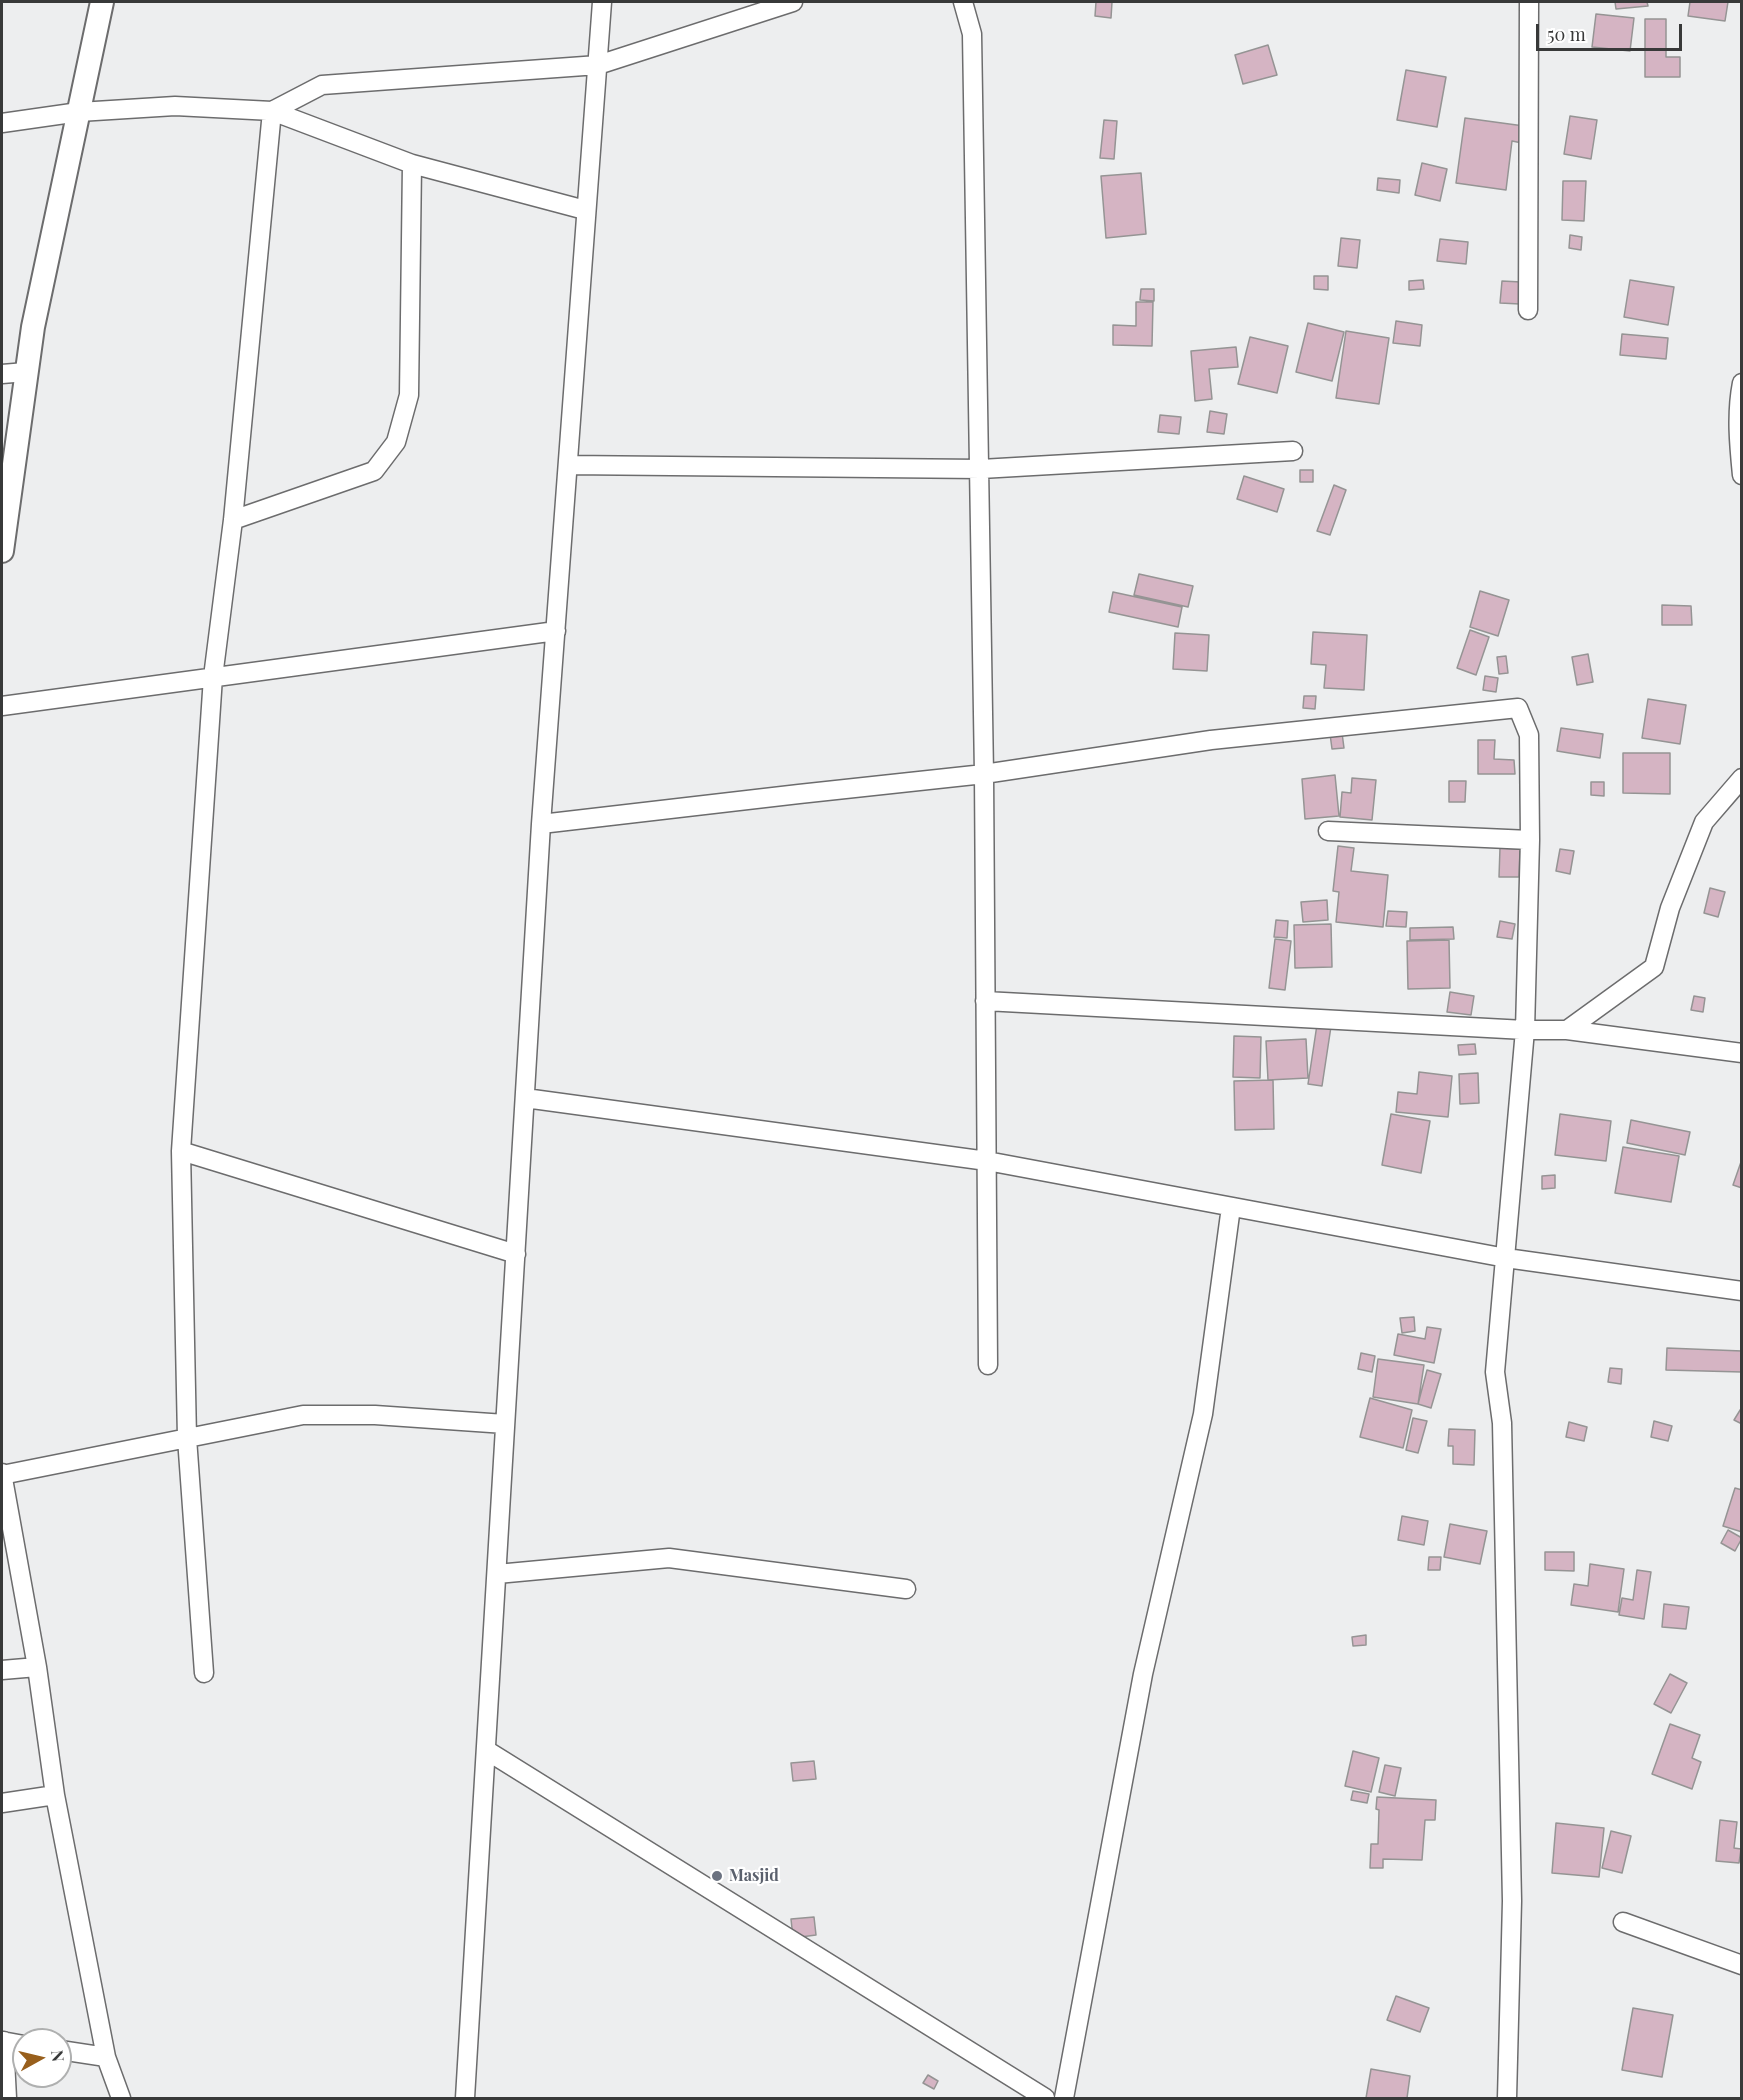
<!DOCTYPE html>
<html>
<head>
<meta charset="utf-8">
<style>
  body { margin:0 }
  #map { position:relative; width:1743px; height:2100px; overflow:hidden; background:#edeeef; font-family:"Playfair Display",serif }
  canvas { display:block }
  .frame { position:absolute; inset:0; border:3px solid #383939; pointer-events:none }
  .north { position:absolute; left:12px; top:2028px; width:60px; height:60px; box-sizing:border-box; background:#fff; border:2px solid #afb0b0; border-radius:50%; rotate:82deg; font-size:16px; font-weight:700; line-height:24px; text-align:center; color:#383939 }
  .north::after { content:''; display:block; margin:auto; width:21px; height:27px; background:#985f1c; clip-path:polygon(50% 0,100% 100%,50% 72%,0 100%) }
  .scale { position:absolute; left:1536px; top:24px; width:146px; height:27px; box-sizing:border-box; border:3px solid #383939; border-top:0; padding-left:8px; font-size:18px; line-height:21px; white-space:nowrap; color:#383939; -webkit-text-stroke:4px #fff; paint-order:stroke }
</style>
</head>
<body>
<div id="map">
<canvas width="1743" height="2100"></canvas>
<div class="frame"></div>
<div class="north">N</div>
<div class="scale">50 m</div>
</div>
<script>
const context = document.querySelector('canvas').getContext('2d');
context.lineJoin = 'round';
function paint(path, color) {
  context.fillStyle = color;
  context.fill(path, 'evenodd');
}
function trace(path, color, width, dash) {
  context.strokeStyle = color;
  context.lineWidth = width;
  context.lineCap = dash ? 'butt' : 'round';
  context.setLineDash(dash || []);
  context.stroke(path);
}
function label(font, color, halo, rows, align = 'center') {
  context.font = font + ' "Playfair Display",serif';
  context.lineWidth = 4.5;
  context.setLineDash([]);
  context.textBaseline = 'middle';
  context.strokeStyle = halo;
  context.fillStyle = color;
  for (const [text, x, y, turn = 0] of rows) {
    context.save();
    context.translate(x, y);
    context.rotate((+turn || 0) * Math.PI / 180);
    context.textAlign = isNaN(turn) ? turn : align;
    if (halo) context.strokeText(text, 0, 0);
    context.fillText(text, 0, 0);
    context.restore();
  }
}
const building = new Path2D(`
  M1096 2H1112L1111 18 1095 16Z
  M1615 2H1647L1648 6 1616 9Z
  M1690 2H1728L1725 21 1688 16Z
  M1596 14 1634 18 1630 51 1592 47Z
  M1645 19H1666V57H1680V77H1645Z
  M1268 45 1277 75 1243 84 1235 55Z
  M1406 70 1446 77 1437 127 1397 120Z
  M1570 116 1597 120 1591 159 1564 154Z
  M1465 118 1524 126 1522 143 1512 141 1506 190 1456 183Z
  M1104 120 1117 121 1114 159 1100 158Z
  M1422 163 1447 169 1440 201 1415 195Z
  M1141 173 1146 234 1106 238 1101 176Z
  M1378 178 1400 180 1399 193 1377 190Z
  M1563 181H1586L1584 221 1562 220Z
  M1570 235 1582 237 1581 250 1569 248Z
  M1341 238 1360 240 1357 268 1338 266Z
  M1440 239 1468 242 1466 264 1437 261Z
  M1314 276H1328V290L1314 289Z
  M1423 280 1424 289 1409 290V281Z
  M1630 280 1674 287 1668 325 1624 317Z
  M1502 281 1521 282 1520 304 1500 303Z
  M1141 289H1154V301L1140 300Z
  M1136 302H1153L1152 346 1113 345V325L1136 326Z
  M1396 321 1422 325 1420 346 1393 343Z
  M1308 323 1344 332 1332 381 1296 372Z
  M1346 331 1389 338 1379 404 1336 398Z
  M1622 334 1668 338 1666 359 1620 355Z
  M1250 337 1288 346 1277 393 1238 384Z
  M1236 347 1238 367 1209 369 1212 399 1195 401 1191 351Z
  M1210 411 1227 414 1224 434 1207 432Z
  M1160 415 1181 417 1179 434 1158 432Z
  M1300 470H1313V482H1300Z
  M1244 476 1284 489 1277 512 1237 499Z
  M1334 485 1346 490 1330 535 1317 531Z
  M1139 574 1193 586 1188 607 1134 595Z
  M1480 591 1509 600 1498 636 1470 627Z
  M1113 592 1182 607 1178 627 1109 612Z
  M1662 605 1691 606 1692 625H1662Z
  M1470 630 1489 637 1476 675 1457 668Z
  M1313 632 1367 635 1364 690 1324 688 1326 665 1311 664Z
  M1175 633 1209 635 1207 671 1173 669Z
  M1588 654 1593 682 1577 685 1572 657Z
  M1506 656 1508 673 1499 674 1497 657Z
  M1485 676 1498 678 1496 692 1483 690Z
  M1304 696H1316L1315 709 1303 708Z
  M1648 699 1686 705 1680 744 1642 738Z
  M1561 728 1603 734 1600 758 1557 751Z
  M1342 733 1344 748 1332 749 1330 734Z
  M1478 740H1495L1494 759 1514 760 1515 774H1478Z
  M1623 753H1670V794L1623 793Z
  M1335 775 1339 816 1305 819 1302 779Z
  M1352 778 1376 780 1372 820 1340 817 1342 792 1351 793Z
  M1449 781H1466L1465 802H1449Z
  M1591 782H1604V796L1591 795Z
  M1338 846 1354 848 1351 871 1388 875 1383 927 1336 922 1339 892 1333 891Z
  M1500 848 1520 849 1519 877H1499Z
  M1560 849 1574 851 1570 874 1556 871Z
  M1710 888 1725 892 1718 917 1704 913Z
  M1327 900 1328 920 1303 922 1301 902Z
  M1388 911 1407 912 1406 927 1386 926Z
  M1276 920 1288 921 1287 938 1274 937Z
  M1500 921 1515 924 1512 939 1497 937Z
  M1331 924 1332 967 1295 968 1294 925Z
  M1453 927 1454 939 1410 940V928Z
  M1275 939 1291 941 1285 990 1269 988Z
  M1449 940 1450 988 1408 989 1407 941Z
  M1450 992 1474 996 1471 1015 1447 1012Z
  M1694 996 1705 998 1703 1012 1691 1010Z
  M1318 1018 1332 1020 1322 1086 1308 1084Z
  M1234 1036 1261 1037 1260 1078 1233 1077Z
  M1306 1039 1308 1078 1268 1080 1266 1041Z
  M1475 1044 1476 1054 1459 1055 1458 1045Z
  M1419 1072 1452 1076 1448 1117 1396 1112 1398 1092 1417 1094Z
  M1478 1073 1479 1103 1460 1104 1459 1074Z
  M1273 1080 1274 1129 1235 1130 1234 1081Z
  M1391 1114 1430 1121 1421 1173 1382 1165Z
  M1560 1114 1611 1121 1606 1161 1555 1155Z
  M1631 1120 1690 1132 1685 1155 1627 1143Z
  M1623 1147 1679 1156 1671 1202 1615 1193Z
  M1742 1159V1188L1733 1185Z
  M1555 1175V1188L1542 1189V1176Z
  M1414 1317 1415 1331 1402 1333 1400 1318Z
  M1427 1327 1441 1329 1434 1363 1394 1355 1398 1334 1425 1339Z
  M1667 1348 1742 1351V1372L1666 1370Z
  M1361 1353 1375 1356 1372 1372 1358 1369Z
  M1378 1359 1424 1365 1418 1404 1373 1397Z
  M1610 1368 1622 1369 1621 1384 1608 1382Z
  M1427 1370 1441 1374 1431 1408 1418 1404Z
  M1370 1398 1412 1410 1403 1448 1360 1437Z
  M1742 1407V1424L1734 1420Z
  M1413 1418 1427 1421 1418 1453 1406 1450Z
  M1654 1421 1672 1426 1668 1441 1651 1437Z
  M1569 1422 1587 1427 1584 1441 1566 1437Z
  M1449 1429 1475 1430 1474 1465 1453 1464V1446H1448Z
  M1735 1488 1742 1490V1532L1723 1526Z
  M1402 1516 1428 1521 1424 1545 1398 1540Z
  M1450 1524 1487 1531 1480 1564 1444 1557Z
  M1728 1530 1742 1538 1735 1551 1721 1543Z
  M1545 1552H1574V1571L1545 1570Z
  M1429 1557H1441L1440 1570H1428Z
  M1590 1564 1624 1569 1618 1612 1571 1605 1574 1584 1588 1586Z
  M1637 1570 1651 1572 1644 1619 1619 1615 1622 1598 1633 1600Z
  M1664 1604 1689 1607 1686 1629 1662 1627Z
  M1366 1635V1645L1353 1646 1352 1637Z
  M1670 1674 1687 1683 1671 1713 1654 1704Z
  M1670 1724 1700 1735 1692 1758 1701 1762 1692 1789 1652 1774Z
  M1353 1751 1379 1758 1371 1792 1345 1786Z
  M814 1761 816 1779 793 1781 791 1763Z
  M1385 1765 1401 1768 1395 1796 1379 1792Z
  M1353 1791 1369 1794 1367 1803 1351 1800Z
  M1377 1797 1436 1800 1435 1820H1425L1422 1860 1383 1859V1868H1370L1371 1844H1378L1379 1810 1376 1809Z
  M1720 1820 1737 1822 1734 1848 1741 1849 1739 1863 1716 1861Z
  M1556 1823 1604 1828 1599 1877 1552 1873Z
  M1611 1831 1631 1836 1622 1873 1602 1868Z
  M814 1917 816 1935 793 1938 791 1919Z
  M1396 1996 1429 2008 1420 2032 1387 2020Z
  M1633 2008 1673 2015 1662 2077 1622 2070Z
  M1371 2069 1410 2076 1407 2098H1366Z
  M928 2075 938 2081 934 2089 923 2083Z`);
paint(building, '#d5b4c3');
trace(building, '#959494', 1.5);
const minor = new Path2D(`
  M963 2 972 34 984 774 988 1365
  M2 123 79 112 175 106 272 111 412 164 585 210
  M1528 310 1529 2
  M2 374 26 372
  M1742 383C1736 414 1739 445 1742 475
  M568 465 981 469 1293 451
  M233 520 374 471 396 442 409 395 412 164
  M2 706 556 631
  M541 824 799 794 984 774 1211 740 1518 708 1529 735 1530 840 1525 1030 1495 1372 1502 1423 1512 1901 1507 2098
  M1328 831 1530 840
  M985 1001 1525 1030H1567L1654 967 1670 908 1704 822 1742 778
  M1567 1030 1742 1053
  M525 1098 987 1161 1506 1258 1742 1291
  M181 1151 516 1254
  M2 1473 37 1667 55 1795 106 2057 121 2098
  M2 1475 303 1415H375L505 1424
  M497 1574 669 1558 906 1589
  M2 1670 37 1667
  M204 1673 187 1438 181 1151 213 677 233 520 272 111 322 85 598 65 793 2
  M486 1750 1045 2098
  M2 1803 55 1795
  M1623 1922 1742 1965
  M2 2041 24 2045
  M4 2041 7 2098
  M60 2050 106 2057
  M465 2098 541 824 602 2
  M1064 2098 1143 1674 1203 1414 1231 1207`);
const tertiary = new Path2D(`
  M2 551 33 327 102 2`);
trace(minor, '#6c6c6d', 21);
trace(tertiary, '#6c6c6d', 26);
trace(minor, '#fff', 18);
trace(tertiary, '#fff', 22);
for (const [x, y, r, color] of [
  [717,1876,6,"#6b7280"]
]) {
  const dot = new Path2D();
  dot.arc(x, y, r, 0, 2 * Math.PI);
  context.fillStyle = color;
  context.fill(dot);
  trace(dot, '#fff', 2);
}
label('bold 16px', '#5b616d', '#fff', [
  ["Masjid",729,1876]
], 'left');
</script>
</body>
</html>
